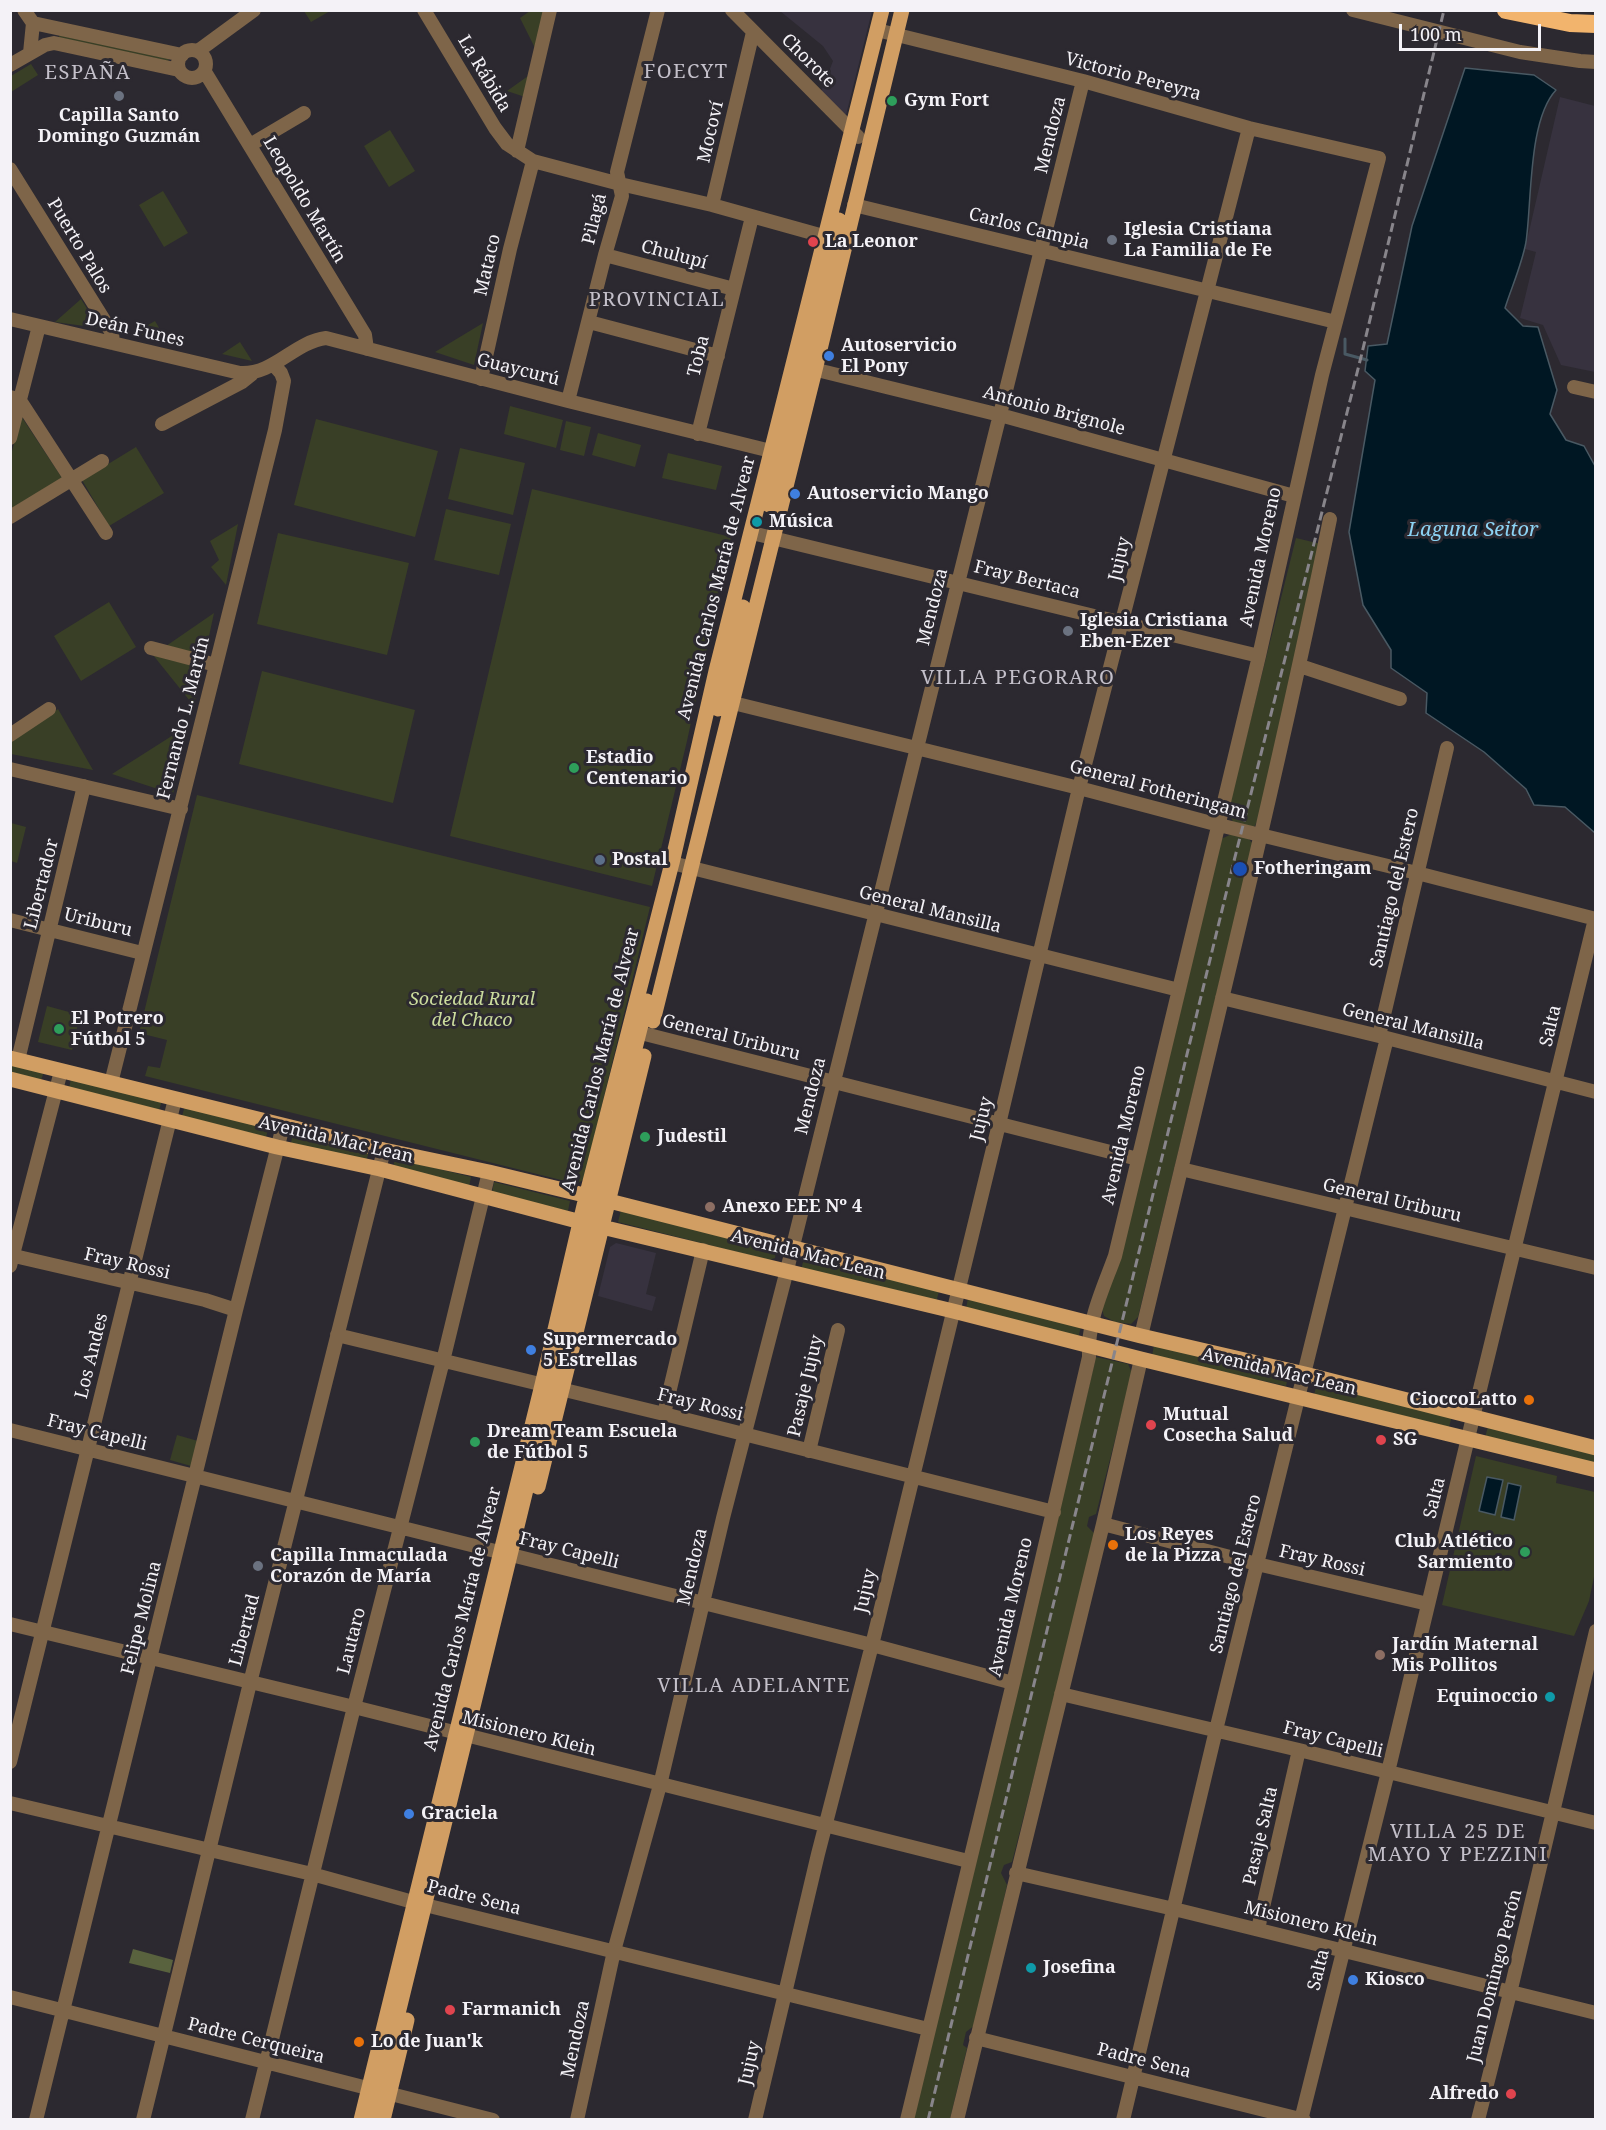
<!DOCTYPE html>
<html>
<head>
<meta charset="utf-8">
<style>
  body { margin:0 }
  #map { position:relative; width:1606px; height:2130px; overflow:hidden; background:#2c2930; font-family:"Noto Serif",serif }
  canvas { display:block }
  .frame { position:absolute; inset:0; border:12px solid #f4f2f7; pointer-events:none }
  .scale { position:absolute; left:1399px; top:24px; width:142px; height:27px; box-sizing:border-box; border:3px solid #f4f2f7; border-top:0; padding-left:8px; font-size:18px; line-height:21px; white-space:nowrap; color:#f4f2f7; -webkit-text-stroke:4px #2c2930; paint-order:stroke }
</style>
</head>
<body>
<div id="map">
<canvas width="1606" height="2130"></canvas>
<div class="frame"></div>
<div class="scale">100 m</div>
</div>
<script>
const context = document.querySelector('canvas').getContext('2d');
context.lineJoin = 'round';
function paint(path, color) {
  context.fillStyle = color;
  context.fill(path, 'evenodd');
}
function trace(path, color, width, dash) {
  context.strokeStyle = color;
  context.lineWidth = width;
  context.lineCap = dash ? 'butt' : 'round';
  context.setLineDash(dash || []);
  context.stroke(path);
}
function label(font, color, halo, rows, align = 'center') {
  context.font = font + ' "Noto Serif",serif';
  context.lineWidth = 6;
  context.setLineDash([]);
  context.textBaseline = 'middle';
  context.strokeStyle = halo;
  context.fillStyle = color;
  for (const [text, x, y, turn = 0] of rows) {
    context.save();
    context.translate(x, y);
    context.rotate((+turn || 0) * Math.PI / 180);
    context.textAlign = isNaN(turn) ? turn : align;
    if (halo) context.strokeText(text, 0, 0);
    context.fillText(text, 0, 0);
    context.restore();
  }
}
paint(new Path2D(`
  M780 11H872L846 115 821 92 833 61 823 46Z
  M1560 97 1595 106V372L1561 365 1543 325 1520 318 1536 252 1525 249Z
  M616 1243 656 1253 646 1294 656 1297 652 1311 598 1296 610 1247Z`), '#37323f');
paint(new Path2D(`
  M304 11H330L311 22Z
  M530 11H544L535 48 520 18Z
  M60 33 169 57 168 64 58 40Z
  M31 64 38 75 11 92V76Z
  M528 76 525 97 507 91Z
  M390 130 415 171 389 187 364 146Z
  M163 191 188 233 164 247 139 205Z
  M81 299 99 328 55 322Z
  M155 321 167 341 134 333Z
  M483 323 474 365 435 352Z
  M240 342 252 361 222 354Z
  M510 406 563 420 556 448 504 434Z
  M21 416 62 478 11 509V455Z
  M316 419 438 451 415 537 294 505Z
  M566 421 591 427 584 456 560 450Z
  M598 433 641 445 635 467 592 455Z
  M136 447 164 493 109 526 82 480Z
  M460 448 525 463 513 515 448 499Z
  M668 453 722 466 716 490 662 478Z
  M532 489 731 537 687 741 652 886 450 836Z
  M446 509 511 524 499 575 434 560Z
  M238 524 226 585 211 567 219 560 210 541Z
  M278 533 409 563 387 655 257 624Z
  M1296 538 1321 544 1260 816 1254 827 1233 822 1228 810Z
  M109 602 136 647 81 681 54 636Z
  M214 613 194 706 153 655Z
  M262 671 415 710 393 803 239 764Z
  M58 709 93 770 11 754 10 742Z
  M189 725 173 794 112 774Z
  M197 795 650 907 584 1179 577 1184 145 1076 148 1066 160 1068 167 1040 139 1033Z
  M11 823 26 827 17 863 11 861Z
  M1232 834 1247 837 1253 844 1138 1317 1131 1324 1115 1322 1104 1316 1101 1306 1115 1270 1185 992 1221 839Z
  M47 1006 80 1015 72 1050 38 1042Z
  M10 1063 44 1072 41 1080 11 1072Z
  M71 1079 162 1101 159 1110 69 1088Z
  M185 1106 269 1127 266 1137 182 1116Z
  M293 1133 369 1152 366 1161 291 1143Z
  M395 1158 471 1177 469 1187 393 1168Z
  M494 1182 570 1201 568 1211 492 1193Z
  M621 1210 771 1247 776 1252 775 1258 769 1260 618 1222Z
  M804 1258 939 1291 936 1303 801 1270Z
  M968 1298 1081 1327 1078 1338 966 1309Z
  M1154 1345 1288 1377 1286 1386 1152 1356Z
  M1096 1357 1128 1364 1132 1373 1096 1514 1089 1517 1087 1526 1096 1535 1012 1862 1004 1865 1001 1873 1007 1885 975 2025 966 2032 963 2045 967 2048 950 2119 913 2120Z
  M1317 1383 1452 1416 1449 1427 1314 1395Z
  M1488 1426 1595 1452V1465L1485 1438Z
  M177 1435 198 1441 191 1466 170 1460Z
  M1476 1456 1557 1476 1556 1483 1595 1492V1572L1589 1601 1574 1636 1442 1605Z`), '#393f26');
paint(new Path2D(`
  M133 1949 173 1960 170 1973 129 1963Z`), '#59623e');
const water = new Path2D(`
  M1465 68 1534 75 1556 90C1528 120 1532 201 1526 242 1522 264 1512 286 1505 308L1523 326 1538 327 1557 390 1550 414 1566 440 1584 446 1595 466V833L1565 807 1534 805 1526 789 1484 752 1426 713 1427 693 1391 668V650L1363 605 1349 532 1375 380 1365 371 1368 346 1387 344 1412 226Z
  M1487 1477 1503 1480 1495 1515 1479 1511Z
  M1508 1483 1521 1486 1514 1520 1501 1517Z`);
paint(water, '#001723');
trace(water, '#495963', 1.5);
trace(new Path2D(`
  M1345 339V354L1367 360`), '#495963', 3);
trace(new Path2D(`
  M24 10 33 23 30 53
  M424 10 495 128 507 144 533 161 620 184 712 205 834 239
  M732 10 858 137
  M1353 10 1520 52 1580 61 1596 62
  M33 23 182 55
  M877 30 1083 81 1249 128 1379 158 1322 375 1259 656 1115 1256C1103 1289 1087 1321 1089 1357L1013 1683 907 2120
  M178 64a14 14 0 1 1 28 0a14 14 0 1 1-28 0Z
  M198 51 254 10
  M10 65 45 45 54 43 179 70
  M205 72 365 335 367 349
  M250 145 304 113
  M517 151 550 10
  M10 169 112 333 113 343
  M712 205 753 32
  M854 205 1336 322
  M605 255 734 289
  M10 319 240 373C274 375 294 342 326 338L568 401 779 453
  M589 322 718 356
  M805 367 1000 415 1294 496
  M481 379 510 249 533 161
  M1574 387 1596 392
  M10 397 19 399 106 533
  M568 401 605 255 622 196 617 172 658 10
  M162 424 242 382 252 374
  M698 434 752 217
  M10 438 39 326
  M10 517 102 461
  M752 533 1259 656
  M151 648 216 665
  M1300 666 1400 699
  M721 700 1079 788 1219 825 1417 873 1596 919
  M10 735 49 709
  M10 769 181 809
  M672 863 1179 990
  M10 920 142 953
  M1222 998 1379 1036 1596 1092
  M629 1030 1138 1159
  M1379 1036 1447 748
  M18 1060 84 786
  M111 1083 275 430 284 381 281 373 273 364
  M1181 1169 1596 1268
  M10 1255 205 1300 236 1310
  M10 1266 61 1071
  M337 1335 664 1414 1054 1512
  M1141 1336C1206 1064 1274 793 1330 519
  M664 1414 703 1250
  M10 1430 872 1645 1013 1683
  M809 1451 838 1330
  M1103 1524 1257 1564 1428 1604
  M10 1624 354 1707 968 1861
  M1061 1694 1299 1750 1596 1823
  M10 1762 175 1099
  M10 1803 312 1874 413 1902 928 2029
  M1016 1873 1174 1909 1596 2013
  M1258 1929 1299 1750
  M10 1997 493 2120
  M976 2038 1304 2120
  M36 2120 236 1310 283 1126
  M143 2120 250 1683 384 1150
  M252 2120 354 1707 443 1361 489 1172
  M577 2120 614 1951 660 1785 723 1518 787 1270 1083 81
  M755 2120 818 1854 872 1645 999 1124 1079 788 1249 128
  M957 2120 1103 1524 1141 1359
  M1123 2120 1216 1730 1387 1038
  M1301 2120 1388 1772 1468 1438 1595 919
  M1478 2120 1510 1993 1596 1631`), '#7e6549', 14);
trace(new Path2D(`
  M769 505 839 220
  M718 709 743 607
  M653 1021 815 370 902 10
  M10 1058 384 1150 489 1172 609 1201 1141 1336 1305 1374 1596 1448
  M10 1079 277 1147 380 1169 581 1222 953 1311 1141 1359 1596 1470
  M538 1487 644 1056
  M361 2120 542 1385 586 1197 672 863 716 671 882 10
  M372 2120 597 1199 647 1001
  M383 2120 407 2020`), '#d19e63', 15);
trace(new Path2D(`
  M1506 10 1570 23 1596 24`), '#f2b46d', 18);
trace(new Path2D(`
  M928 2120 1233 865 1361 357 1444 10`), '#88858b', 3, [9, 4.5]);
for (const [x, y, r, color] of [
  [119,96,6,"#6b7280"],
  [892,101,6,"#2e9e5b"],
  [1112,240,6,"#6b7280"],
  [813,242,6,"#e0444e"],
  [829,356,6,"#3f7fe0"],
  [795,494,6,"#3f7fe0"],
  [757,522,6,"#0f9aa8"],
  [1068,631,6,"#6b7280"],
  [574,768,6,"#2e9e5b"],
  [600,860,6,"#5c6f8a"],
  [1240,869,8,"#1a4fb4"],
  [59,1029,6,"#2e9e5b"],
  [645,1137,6,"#2e9e5b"],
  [710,1207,6,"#8d6e63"],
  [531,1350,6,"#3f7fe0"],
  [1529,1400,6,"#e8710a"],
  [1151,1425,6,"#e0444e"],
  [1381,1440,6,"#e0444e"],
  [475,1442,6,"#2e9e5b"],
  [1113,1545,6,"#e8710a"],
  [1525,1552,6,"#2e9e5b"],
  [258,1566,6,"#6b7280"],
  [1380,1655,6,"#8d6e63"],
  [1550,1697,6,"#0f9aa8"],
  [409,1814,6,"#3f7fe0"],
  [1031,1968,6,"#0f9aa8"],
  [1353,1980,6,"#3f7fe0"],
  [450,2010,6,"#e0444e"],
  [359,2042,6,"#e8710a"],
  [1511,2094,6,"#e0444e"]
]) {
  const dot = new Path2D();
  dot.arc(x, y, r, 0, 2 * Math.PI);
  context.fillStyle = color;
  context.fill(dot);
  trace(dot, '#2c2930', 2);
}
label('18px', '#f4f2f7', '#2c2930', [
  ["Chorote",808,61,45],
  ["La Rábida",484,74,59],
  ["Victorio Pereyra",1133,77,15],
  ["Mocoví",711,132,-77],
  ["Mendoza",1051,135,-76],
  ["Leopoldo Martín",304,200,59],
  ["Pilagá",595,219,-76],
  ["Carlos Campia",1029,229,14],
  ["Puerto Palos",79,246,59],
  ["Chulupí",674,255,15],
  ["Mataco",488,265,-77],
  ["Deán Funes",135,330,13],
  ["Toba",699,356,-76],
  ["Guaycurú",518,370,14],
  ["Antonio Brignole",1054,411,15],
  ["Avenida Moreno",1261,557,-78],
  ["Jujuy",1120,559,-77],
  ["Fray Bertaca",1027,580,14],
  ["Avenida Carlos María de Alvear",717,588,-76],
  ["Mendoza",933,607,-76],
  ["Fernando L. Martín",184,718,-76],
  ["General Fotheringam",1158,790,15],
  ["Libertador",42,884,-76],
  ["Santiago del Estero",1395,888,-77],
  ["General Mansilla",930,910,14],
  ["Uriburu",98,923,14],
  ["Salta",1551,1026,-77],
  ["General Mansilla",1413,1027,14],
  ["General Uriburu",731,1038,14],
  ["Avenida Carlos María de Alvear",601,1060,-76],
  ["Mendoza",811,1096,-76],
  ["Jujuy",982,1119,-76],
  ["Avenida Moreno",1124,1135,-77],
  ["Avenida Mac Lean",336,1140,13],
  ["General Uriburu",1392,1201,13],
  ["Avenida Mac Lean",808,1255,14],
  ["Fray Rossi",127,1264,13],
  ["Los Andes",92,1356,-76],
  ["Avenida Mac Lean",1279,1372,13],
  ["Pasaje Jujuy",806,1386,-77],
  ["Fray Rossi",700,1405,14],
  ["Fray Capelli",97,1433,14],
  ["Salta",1435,1498,-76],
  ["Fray Capelli",569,1551,14],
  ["Fray Rossi",1322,1561,13],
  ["Mendoza",693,1567,-77],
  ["Santiago del Estero",1236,1574,-76],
  ["Jujuy",866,1591,-77],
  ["Avenida Moreno",1011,1607,-77],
  ["Felipe Molina",142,1618,-76],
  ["Avenida Carlos María de Alvear",463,1619,-76],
  ["Libertad",245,1630,-75],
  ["Lautaro",352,1641,-76],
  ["Misionero Klein",529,1734,14],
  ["Fray Capelli",1333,1740,14],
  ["Pasaje Salta",1261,1836,-77],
  ["Padre Sena",474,1898,14],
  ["Misionero Klein",1311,1924,14],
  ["Salta",1319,1970,-76],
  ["Juan Domingo Perón",1495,1976,-76],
  ["Mendoza",576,2039,-78],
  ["Padre Cerqueira",256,2041,14],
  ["Padre Sena",1144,2061,14],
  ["Jujuy",750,2063,-77]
]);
label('bold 18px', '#f4f2f7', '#2c2930', [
  ["Gym Fort",904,101],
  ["Capilla Santo",119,116,"center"],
  ["Domingo Guzmán",119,137,"center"],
  ["Iglesia Cristiana",1124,230],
  ["La Familia de Fe",1124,251],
  ["La Leonor",825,242],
  ["Autoservicio",841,346],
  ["El Pony",841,367],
  ["Autoservicio Mango",807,494],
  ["Música",769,522],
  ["Iglesia Cristiana",1080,621],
  ["Eben-Ezer",1080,642],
  ["Estadio",586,758],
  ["Centenario",586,779],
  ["Postal",612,860],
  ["Fotheringam",1254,869],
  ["El Potrero",71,1019],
  ["Fútbol 5",71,1040],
  ["Judestil",657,1137],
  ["Anexo EEE Nº 4",722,1207],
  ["Supermercado",543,1340],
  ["5 Estrellas",543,1361],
  ["CioccoLatto",1517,1400,"right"],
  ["Mutual",1163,1415],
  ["Cosecha Salud",1163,1436],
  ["Dream Team Escuela",487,1432],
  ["de Fútbol 5",487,1453],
  ["SG",1393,1440],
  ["Los Reyes",1125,1535],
  ["de la Pizza",1125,1556],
  ["Club Atlético",1513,1542,"right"],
  ["Sarmiento",1513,1563,"right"],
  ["Capilla Inmaculada",270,1556],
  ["Corazón de María",270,1577],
  ["Jardín Maternal",1392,1645],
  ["Mis Pollitos",1392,1666],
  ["Equinoccio",1538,1697,"right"],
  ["Graciela",421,1814],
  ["Josefina",1043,1968],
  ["Kiosco",1365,1980],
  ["Farmanich",462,2010],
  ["Lo de Juan'k",371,2042],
  ["Alfredo",1499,2094,"right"]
], 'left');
label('italic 18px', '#cbdc9d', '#2c2930', [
  ["Sociedad Rural",472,1000],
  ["del Chaco",472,1021]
]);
context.letterSpacing = '1.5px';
label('20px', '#c4c0ca', '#2c2930', [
  ["FOECYT",686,72],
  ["ESPAÑA",88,73],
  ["PROVINCIAL",657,300],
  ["VILLA PEGORARO",1018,678],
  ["VILLA ADELANTE",754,1686],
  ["VILLA 25 DE",1458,1832],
  ["MAYO Y PEZZINI",1458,1855]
]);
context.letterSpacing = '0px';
label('italic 20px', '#8cd3f4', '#2c2930', [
  ["Laguna Seitor",1473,530]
]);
</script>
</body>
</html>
